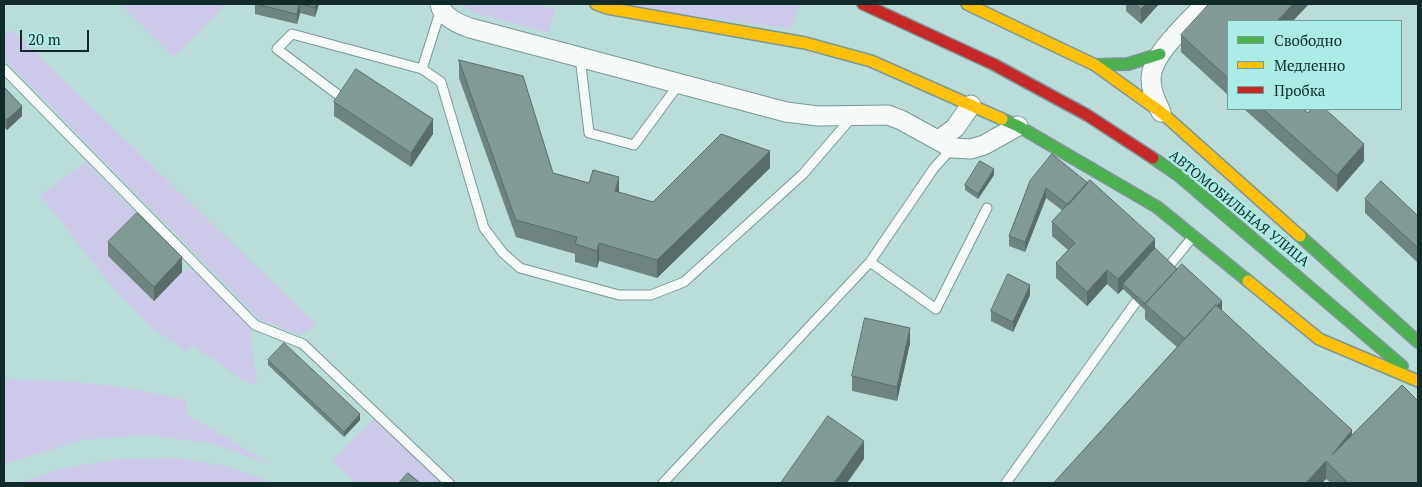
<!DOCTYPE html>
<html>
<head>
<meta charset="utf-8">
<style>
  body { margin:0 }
  #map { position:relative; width:1422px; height:487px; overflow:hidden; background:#baddda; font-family:"PT Serif",serif }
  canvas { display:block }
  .frame { position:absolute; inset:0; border:5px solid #112b2a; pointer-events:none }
  .legend { position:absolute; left:1227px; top:20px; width:175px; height:90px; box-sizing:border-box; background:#abece7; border:1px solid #6d9f9b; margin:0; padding:6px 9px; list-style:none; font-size:15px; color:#112b2a }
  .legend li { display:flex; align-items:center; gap:10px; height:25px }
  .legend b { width:25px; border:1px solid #6d9f9b }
  .scale { position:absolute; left:20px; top:30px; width:69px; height:22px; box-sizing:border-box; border:2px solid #112b2a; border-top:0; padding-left:6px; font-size:15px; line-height:18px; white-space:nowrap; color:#112b2a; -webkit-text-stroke:4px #abece7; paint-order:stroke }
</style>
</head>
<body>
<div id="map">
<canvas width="1422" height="487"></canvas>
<div class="frame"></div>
<ul class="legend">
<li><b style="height:6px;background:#4caf50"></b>Свободно</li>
<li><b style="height:6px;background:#ffc107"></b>Медленно</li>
<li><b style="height:6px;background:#c62828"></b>Пробка</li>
</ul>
<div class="scale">20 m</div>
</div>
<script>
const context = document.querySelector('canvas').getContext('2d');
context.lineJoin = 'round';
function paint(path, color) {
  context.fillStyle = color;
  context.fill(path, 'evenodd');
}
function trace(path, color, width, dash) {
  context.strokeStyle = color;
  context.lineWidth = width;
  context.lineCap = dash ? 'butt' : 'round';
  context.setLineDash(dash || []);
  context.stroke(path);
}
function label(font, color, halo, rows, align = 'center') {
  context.font = font + ' "PT Serif",serif';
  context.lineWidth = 5;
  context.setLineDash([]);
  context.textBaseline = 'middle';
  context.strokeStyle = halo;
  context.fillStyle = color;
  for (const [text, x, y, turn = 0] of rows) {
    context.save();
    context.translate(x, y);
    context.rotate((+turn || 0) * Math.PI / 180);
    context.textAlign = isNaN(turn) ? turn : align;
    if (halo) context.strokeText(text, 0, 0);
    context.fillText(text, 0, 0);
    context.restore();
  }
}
paint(new Path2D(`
  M120 4H226L174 57Z
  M459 4H535L555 9 549 33 476 13Z
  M608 4H800L790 29Z
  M11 29 316 324 301 335 260 320 4 59V37Z
  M86 162 139 216 154 301 182 272 191 268 250 327 257 385 246 382 192 345 187 351 152 328 110 284 40 195Z
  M4 379C67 380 123 384 185 400L188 415 271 464 210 443 145 435 83 440 4 464Z
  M374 418 443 483H356L332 461Z
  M178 458 227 466 274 483H19L59 469 118 459Z`), '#cccae8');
const lane = new Path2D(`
  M441 9 422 69 441 82 484 228 503 253 520 268 619 295H651L684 282 803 174 853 116
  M580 57 589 133 634 145 679 84
  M4 69 255 325 303 344 449 483
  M345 100 277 49 292 34 422 69
  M870 262 936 309 987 208
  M1169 266 1191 239
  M663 483 870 262 934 168 952 148
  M1006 483 1136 302`);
const street = new Path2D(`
  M440 4C442 17 459 24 470 28L786 112 818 116 888 115 901 120 952 148 971 149 984 145 1018 126
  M1161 112C1156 101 1151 91 1151 79 1151 54 1189 22 1205 4
  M939 140 955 128 971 105`);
const fast = new Path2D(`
  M1095 65 1128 64 1160 54
  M1002 119 1018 126 1157 207 1248 281
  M1153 158 1178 175 1402 366
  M1300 236 1418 342`);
const slow = new Path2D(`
  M596 4 607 8 805 43 871 61 1002 119
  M967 4 1095 65 1162 113 1300 236
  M1248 281 1319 339 1418 381`);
const jam = new Path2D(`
  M863 4 993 64 1087 115 1153 158`);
trace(lane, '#7c9896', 11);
trace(street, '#7c9896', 21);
trace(fast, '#7c9896', 14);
trace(slow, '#7c9896', 14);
trace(jam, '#7c9896', 14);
trace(lane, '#f5faf9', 9);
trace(street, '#f5faf9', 19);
trace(fast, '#4caf50', 11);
trace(slow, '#ffc107', 11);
trace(jam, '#c62828', 11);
paint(new Path2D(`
  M255 4H319L315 17 300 13 297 24 255 14Z
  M1126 4H1159L1141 24 1126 11Z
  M1228 21V95L1181 52V35Z
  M459 60 553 173 653 202 770 168 657 278 599 261 597 268 575 262V254L516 237 459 78Z
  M4 87 22 116 7 130 4 127Z
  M334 102 433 134 411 167 334 116Z
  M1244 109H1303L1364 161 1337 192Z
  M1052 154 1222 311 1352 435 1418 483H1331L1326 479 1322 483H1054L1177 347 1145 319V310L1123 289 1118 294 1107 284 1087 306 1056 278V263L1068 250 1052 236V222L1063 211 1046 198 1025 252 1009 246V236Z
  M994 175 978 199 965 190V185Z
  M1365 199 1418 216V263L1365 213Z
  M108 242 182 272 154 301 108 256Z
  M1030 295 1013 332 991 321V311Z
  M910 343 897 401 852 391V376Z
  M268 360 360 420 344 437 268 365Z`), '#6f8481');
paint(new Path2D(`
  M300 4V13L297 24V14Z
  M316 4H319L315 17V7Z
  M1146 4H1159L1141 24V9Z
  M1293 4H1309L1293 21H1277Z
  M22 106V116L7 130V120Z
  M433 119V134L411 167V153Z
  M1364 144V161L1337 192V175Z
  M770 151V168L657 278V260Z
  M994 169V175L978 199V194Z
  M619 177V194L615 191Z
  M1046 188V198L1025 252V242Z
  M1155 239V254L1123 284V289L1118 294V279Z
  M599 243V261L597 268V251Z
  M182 257V272L154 301V287Z
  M1107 270V284L1087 306V292Z
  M1030 285V295L1013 332V322Z
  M1222 301V315L1186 340Z
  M910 328V343L897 401V387Z
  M360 414V420L344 437V432Z
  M1352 430V447L1332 455Z
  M864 441V459L847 483H834Z
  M1326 461V479L1322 483H1306Z`), '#5a6c69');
const building = new Path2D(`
  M257 4H299L297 14Z
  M302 4H316L315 7Z
  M1135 4H1146L1141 9Z
  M1209 4H1293L1277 21H1228V78L1181 35Z
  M459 60 523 76 553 173 589 183 593 170 619 177 615 191 653 202 721 134 770 151 657 260 599 243 597 251 575 244 577 237 516 220Z
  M356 69 433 119 411 153 334 102Z
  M4 87 22 106 7 120 4 117Z
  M1263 109H1303L1308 113 1311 109H1325L1364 144 1337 175Z
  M1052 154 1088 183 1068 205 1046 188 1025 242 1009 236 1030 181Z
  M980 161 994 169 978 194 965 185Z
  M1090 180 1155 239 1118 279 1107 270 1087 292 1056 263 1075 243 1052 222Z
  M1381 181 1418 216V248L1365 199Z
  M137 213 182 257 154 287 108 242Z
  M1155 248 1177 269 1145 304 1123 284Z
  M1182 264 1222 301 1217 306 1216 305 1185 339 1145 304Z
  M1008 274 1030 285 1013 322 991 311Z
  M1216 305 1352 430 1332 455 1402 385 1418 401V483H1348L1326 461 1306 483H1054Z
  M865 318 910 328 897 387 852 376Z
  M284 343 360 414 344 432 268 360Z
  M828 416 864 441 834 483H781Z
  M408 473 420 483H399Z`);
paint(building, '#819a96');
trace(building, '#5a6c69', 1);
label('14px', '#112b2a', '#abece7', [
  ["АВТОМОБИЛЬНАЯ УЛИЦА",1239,209,39]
]);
</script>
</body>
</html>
